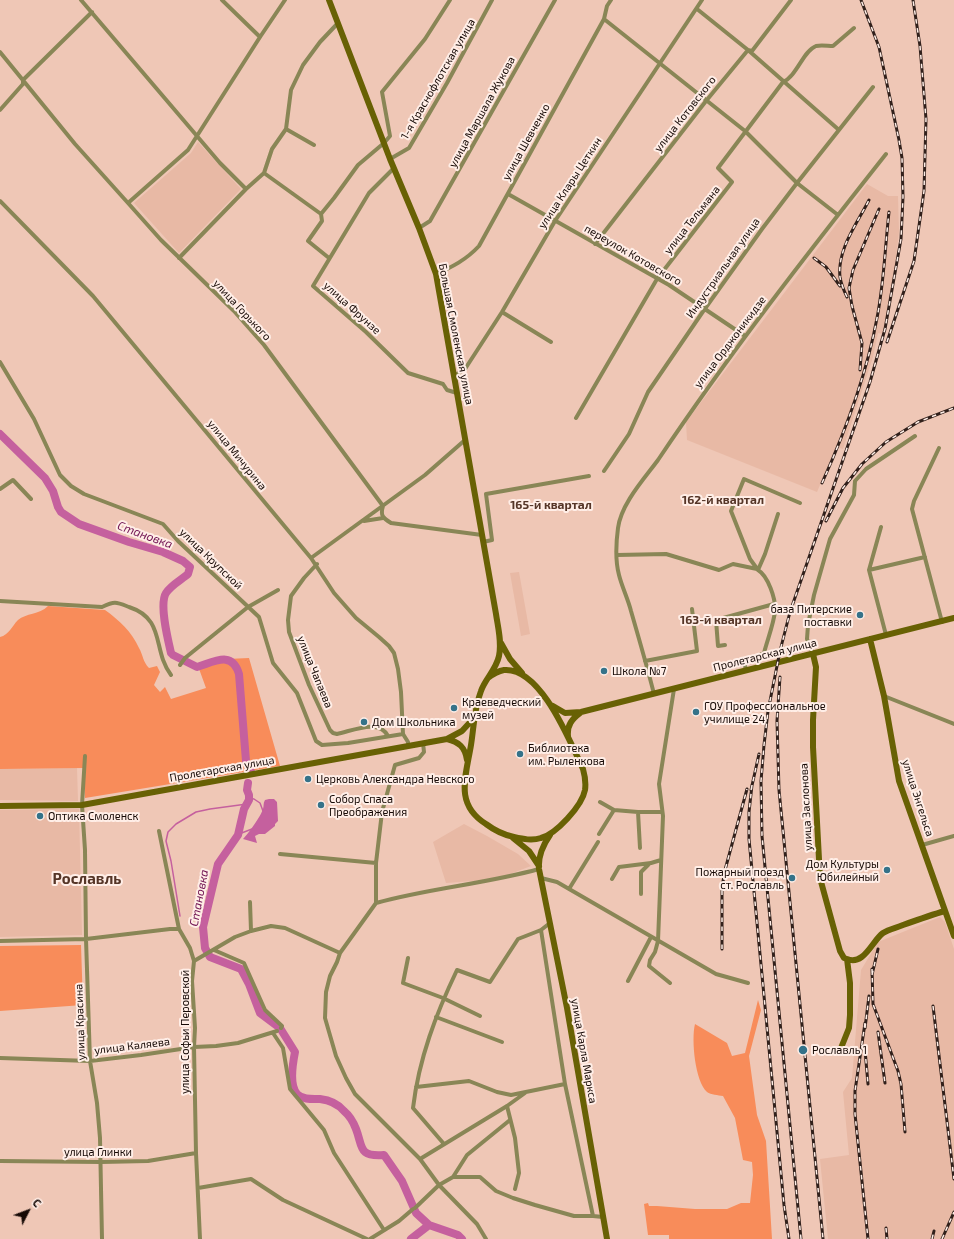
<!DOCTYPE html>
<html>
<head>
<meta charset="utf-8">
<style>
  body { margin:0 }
  #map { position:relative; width:954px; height:1239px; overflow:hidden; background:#efc7b6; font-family:"Exo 2",sans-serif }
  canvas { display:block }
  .north { position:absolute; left:8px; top:1191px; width:40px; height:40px; -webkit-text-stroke:3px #ffeee7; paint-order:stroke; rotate:48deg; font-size:11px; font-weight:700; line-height:16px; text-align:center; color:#160905 }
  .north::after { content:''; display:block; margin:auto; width:14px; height:18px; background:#160905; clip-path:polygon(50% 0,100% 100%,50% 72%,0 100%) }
</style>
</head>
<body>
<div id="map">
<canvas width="954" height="1239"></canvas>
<div class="north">С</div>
</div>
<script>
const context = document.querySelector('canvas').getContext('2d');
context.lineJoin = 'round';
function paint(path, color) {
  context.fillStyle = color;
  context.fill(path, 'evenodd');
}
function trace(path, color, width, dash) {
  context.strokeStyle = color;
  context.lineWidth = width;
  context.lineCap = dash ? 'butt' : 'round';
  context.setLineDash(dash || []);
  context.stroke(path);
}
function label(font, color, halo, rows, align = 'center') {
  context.font = font + ' "Exo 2",sans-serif';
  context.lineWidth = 4;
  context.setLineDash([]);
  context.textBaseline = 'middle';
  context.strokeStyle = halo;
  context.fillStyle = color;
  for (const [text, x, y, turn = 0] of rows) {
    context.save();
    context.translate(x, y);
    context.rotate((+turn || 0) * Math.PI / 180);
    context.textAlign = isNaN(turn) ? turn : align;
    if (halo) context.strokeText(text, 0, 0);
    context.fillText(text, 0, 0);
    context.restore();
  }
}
paint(new Path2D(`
  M198 142 241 189 179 253 134 203 191 153Z
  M867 184 888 196H898L899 231 894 277 883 334 878 333 873 357 843 449 836 447 817 492 687 440 686 422Z
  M519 572 530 634 521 636 510 573Z
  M77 768 78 801 0 800V769Z
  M79 809 82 935 0 937V810Z
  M464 824 487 836 518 854 531 866 505 876 487 880 446 883 433 842Z
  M940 917 945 922 954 949V1239H828L820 1159 849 1155 843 1092 852 1078 861 970 878 942Z`), '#e8b9a5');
paint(new Path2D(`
  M48 606 105 610C119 620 132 632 139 648 143 655 143 662 149 668L157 666 160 672 154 685 160 692 165 687 171 699 206 688 198 666 227 659 249 658 280 766 85 798 84 768 0 769V637C9 635 12 626 18 620 26 613 39 615 48 606Z
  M81 945 83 1005 0 1011V946Z
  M758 1000 761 1010 749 1056 757 1115 766 1141 772 1239H669V1235H648L644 1204 648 1203 649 1206H657L695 1209H727L741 1203H750L753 1175 752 1162 743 1160 735 1118 723 1096C718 1095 711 1095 707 1092 695 1082 691 1039 695 1024L727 1043 732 1056 745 1053Z`), '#f88c5a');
paint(new Path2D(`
  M269 799H274L277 802 278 821 275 824V826L265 834H259L255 836 257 843 243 839C248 834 261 816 263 809 264 806 263 803 265 800Z`), '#c5609e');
trace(new Path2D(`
  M249 798 254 799 260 803 263 811
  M239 834 252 829
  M180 916 171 861 166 841 168 832 176 824 196 812 210 809 247 804`), '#c5609e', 1.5);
trace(new Path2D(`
  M0 434 45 478 53 491 58 507 61 512 79 524 129 542 163 552 183 561 190 567 188 574C181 580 171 585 166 593 159 604 168 640 171 653L173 655 197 667C214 662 232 650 239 674L246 761 251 772
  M248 783 247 790 249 795V800L244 809 238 835 218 864 203 927 205 948 210 957 241 969 249 984 260 1013 280 1028 295 1052C293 1062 289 1085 297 1094 303 1100 312 1099 320 1099 329 1100 338 1104 344 1111 350 1116 353 1121 356 1129 363 1147 358 1157 384 1155L402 1181 416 1213 429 1225
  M429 1225 458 1235 462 1239
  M411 1239 429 1225`), '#c5609e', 8);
trace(new Path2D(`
  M81 0 220 163 246 189
  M222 0 260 37
  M697 9 748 50 839 130
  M604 19 745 131 797 183 838 215
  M0 52 75 144 128 203 161 240 234 311 264 345 383 506C380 516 383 518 391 523L482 535
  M0 110 23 84V80L92 12
  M286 129 314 145
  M390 159 409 148 447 83 492 0
  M394 168 369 193 313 286 366 332 408 373 443 384 447 390 457 393
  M264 173 321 214
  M508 194 669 285 745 336
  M0 201 93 296 311 558 334 593 356 618 379 637 389 646 394 653 398 669 401 692 403 734 408 742V746
  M128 203 188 150 260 37 285 0
  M419 228 430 221 555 0
  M595 244 706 101 748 50 752 51 791 0
  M179 258 246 189 264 173 272 149 286 129 291 90 303 65 320 42 338 23
  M329 258 308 241 322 221 321 214 334 198 358 165 384 143 390 136 382 92 425 39 450 0
  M436 274C452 267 466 260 479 246L604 19 607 6 611 0
  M502 312 551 342
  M0 362 34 419 60 475 71 486 84 494 163 524 178 541 259 617 273 663 297 693 316 741 322 745 348 743 403 734
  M454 376 465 369 502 312 555 221 702 0
  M576 418 657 279 732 182 718 168 783 82C797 76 803 51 816 46 821 45 828 46 833 46L854 28
  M939 448 914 501 912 509 942 622
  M604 471 629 434 648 392 704 310 762 229 797 183 873 87
  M0 489 13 480 31 499
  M364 521 383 518
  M881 527 869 570 886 635
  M483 542 492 540 486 494 589 476
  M617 555 666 554 719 570 733 564 757 569
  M311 558 425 475 465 440
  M317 564 304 578 291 596 288 620 289 632 309 685 330 730 333 733 337 734C352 731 379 718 388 736
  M758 570 750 559 731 511 744 479 800 503
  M869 570 925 557
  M0 601 102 607C115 601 116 602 129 607 166 619 152 650 171 675
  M725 645 718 646 716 620 774 604
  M813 654 807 639 808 625 814 595 830 539 854 495 855 481 866 469 915 436
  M645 661 697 651 692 609
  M180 665 185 658 248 607 278 590
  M746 670 744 662 764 653C767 641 774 623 775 611 776 599 768 576 758 570L765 554 778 514
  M654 694C647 666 639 639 631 611 628 599 622 587 619 575 615 560 616 543 618 528 621 504 644 479 658 460 729 354 807 254 886 154
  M884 696 954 724
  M423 743 424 752 419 758 395 765 382 812 376 863V903L340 953 337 962 330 976 326 992 325 1018 336 1056 346 1078 355 1094 420 1159 439 1185 477 1224 486 1239
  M85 756 82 805 85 850 86 939 90 1061 97 1103 100 1138 102 1239
  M600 802 614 810
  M638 812 640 848
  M159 831 179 929 190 948 194 961 192 981 195 1028 194 1047 196 1153 200 1239
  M599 834 614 810 638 812H662
  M922 845 954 836
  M280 854 376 863
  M541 878 557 882 716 974 748 983
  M612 879 619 867 651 863 661 860
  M569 889 598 842
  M641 894V872L650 863
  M250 902 251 931
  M376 903C430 888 485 884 539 869
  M541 930 565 1084 593 1216
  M0 941 86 939 170 929H179
  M214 950 244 963 265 1010 282 1026 281 1028
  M408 958 403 983 443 998 480 1016
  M194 961 235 937 251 931 271 926 285 928 340 953
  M628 981 651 937
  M670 983 649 966 650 960 655 952 658 941 663 816 659 784 674 689
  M436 1017 502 1042
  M273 1033 283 1048 290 1089 324 1130 334 1153 384 1230
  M0 1058 90 1061 141 1055 194 1047 216 1046 238 1043 277 1031
  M416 1087 469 1081 497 1092 511 1095 565 1084
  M507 1106 515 1138 519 1173 515 1189
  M444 1144 413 1108C419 1058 436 1014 457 970L490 982 518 939 541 930 550 923
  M420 1159 507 1106 525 1093
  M0 1161 101 1162 148 1161 196 1153
  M453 1177 467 1155 510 1120
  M198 1188 251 1179 283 1200 367 1239
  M415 1208 439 1185 453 1177H480L496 1191 513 1198 535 1205 574 1216H593L603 1217
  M370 1239 399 1221 413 1209`), '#898656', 4);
trace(new Path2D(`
  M329 0 390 159 419 228 436 274 496 614C498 628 502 642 499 656 496 670 485 679 481 691 474 709 474 726 471 745 466 776 454 804 486 824 494 830 504 835 514 837 523 839 532 841 541 838 556 834 582 806 585 790 586 783 585 776 583 769 570 742 541 667 504 670 498 671 493 674 488 678
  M870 639 884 696 899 781 954 936
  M501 643 510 659 522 673
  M813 654 816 667 813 720V747L820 878 840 951 844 958 847 959 850 983V1015L849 1028 841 1048
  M553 706 565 713 581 712 954 618
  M568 736C567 725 572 719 580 713
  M447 739C459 742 465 747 467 760
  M0 806 82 805 447 739 462 731 473 719
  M550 835C543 845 538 857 539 869L567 1008 607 1239
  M513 838 529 851 539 866
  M847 959C864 966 872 941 883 933 889 929 896 928 903 925 917 920 931 915 945 911`), '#686104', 6);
const rail = new Path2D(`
  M814 258 826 267 840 286
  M847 297C844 291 841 283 840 277 837 249 857 224 869 200
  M887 342 914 261 924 191 926 119 920 46 913 0
  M860 370 862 343 852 306 849 288 853 270 879 209
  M822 483C845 432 867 373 877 318 884 283 885 247 889 212
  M826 521 843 488 862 464 886 442 918 422 954 408
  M780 677 777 721 779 790 823 1239
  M752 785 749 812V839L784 1205 789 1239
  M751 790 759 754
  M722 949V887L725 870 747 789
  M872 969 873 1004 898 1071 901 1084 905 1132
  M872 975 878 949
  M933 1006 954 1179
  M865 1023 855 1091V1114L868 1239
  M865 1028 869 996
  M878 1032 885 1083
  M865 1050 868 1084
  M886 1228 887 1239
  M801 1239 762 836 761 781 764 745 768 711 780 651 790 612 870 382 885 329 901 239 903 197 902 158 899 140 879 47 861 0
  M932 1239 934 1231
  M942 1239 954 1212`);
trace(rail, '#31201b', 3);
trace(rail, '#ffeee7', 1.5, [4.5]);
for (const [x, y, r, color] of [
  [860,615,4,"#357289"],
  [604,671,4,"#357289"],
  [454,708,4,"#357289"],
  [696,712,4,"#357289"],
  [364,722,4,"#357289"],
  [520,754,4,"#357289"],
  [308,779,4,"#357289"],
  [321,805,4,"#357289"],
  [40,816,4,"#357289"],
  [887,870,4,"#357289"],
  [792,878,4,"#357289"],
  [803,1050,5,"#357289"]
]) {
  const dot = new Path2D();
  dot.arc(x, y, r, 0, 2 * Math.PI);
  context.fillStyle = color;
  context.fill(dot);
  trace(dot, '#ffeee7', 1.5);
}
label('11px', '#160905', '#ffeee7', [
  ["1-я Краснофлотская улица",438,79,-60],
  ["улица Маршала Жукова",482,112,-61],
  ["улица Котовского",685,114,-52],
  ["улица Шевченко",526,142,-61],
  ["улица Клары Цеткин",570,183,-57],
  ["улица Тельмана",692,220,-52],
  ["переулок Котовского",633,255,30],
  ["Индустриальная улица",723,268,-55],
  ["улица Фрунзе",352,308,42],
  ["улица Горького",242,310,47],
  ["Большая Смоленская улица",456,334,79],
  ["улица Орджоникидзе",730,342,-53],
  ["улица Мичурина",237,455,51],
  ["улица Крупской",211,559,44],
  ["Пролетарская улица",765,655,-14],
  ["улица Чапаева",315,672,68],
  ["Пролетарская улица",222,769,-10],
  ["улица Энгельса",918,798,72],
  ["улица Заслонова",806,807,-93],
  ["улица Красина",80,1022,-92],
  ["улица Софьи Перовской",185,1032,-90],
  ["улица Каляева",132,1046,-7],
  ["улица Карла Маркса",584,1051,80],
  ["улица Глинки",98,1152]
]);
label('11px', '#160905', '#ffeee7', [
  ["база Питерские",852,609,"right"],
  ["поставки",852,622,"right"],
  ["Школа №7",612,671],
  ["Краеведческий",462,702],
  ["музей",462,715],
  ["ГОУ Профессиональное",704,706],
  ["училище 24",704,719],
  ["Дом Школьника",372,722],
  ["Библиотека",528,748],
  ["им. Рыленкова",528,761],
  ["Церковь Александра Невского",316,779],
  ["Собор Спаса",329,799],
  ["Преображения",329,812],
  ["Оптика Смоленск",48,816],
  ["Дом Культуры",879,864,"right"],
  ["Юбилейный",879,877,"right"],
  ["Пожарный поезд",784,872,"right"],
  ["ст. Рославль",784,885,"right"],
  ["Рославль 1",812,1050]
], 'left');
label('bold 12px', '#553527', '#ffeee7', [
  ["162-й квартал",723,500],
  ["165-й квартал",551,505],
  ["163-й квартал",721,620]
]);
label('italic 12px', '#701252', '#ffeee7', [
  ["Становка",145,535,20],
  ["Становка",199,898,-79]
]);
label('bold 15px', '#553527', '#ffeee7', [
  ["Рославль",87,879]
]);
</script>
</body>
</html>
